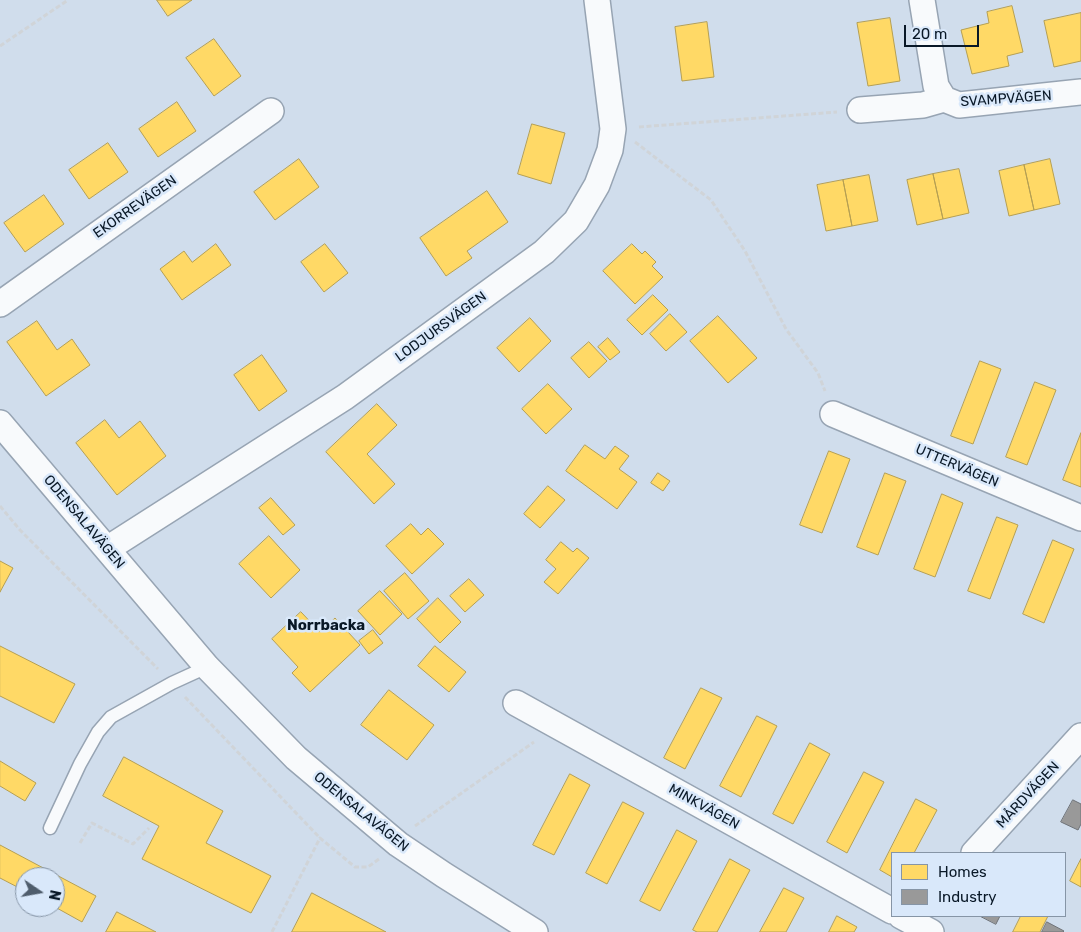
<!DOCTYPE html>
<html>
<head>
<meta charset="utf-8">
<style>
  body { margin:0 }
  #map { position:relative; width:1081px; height:932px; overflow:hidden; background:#d0ddec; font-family:Rubik,sans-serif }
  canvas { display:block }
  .legend { position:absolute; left:891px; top:852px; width:175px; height:65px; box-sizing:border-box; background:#d9e8fa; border:1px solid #8695a6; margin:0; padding:6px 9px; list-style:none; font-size:15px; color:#091827 }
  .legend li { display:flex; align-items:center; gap:10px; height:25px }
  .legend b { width:25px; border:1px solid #8695a6 }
  .north { position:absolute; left:15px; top:867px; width:50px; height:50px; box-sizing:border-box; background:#d9e8fa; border:1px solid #8695a6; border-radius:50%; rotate:102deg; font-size:14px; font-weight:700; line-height:20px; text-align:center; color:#091827 }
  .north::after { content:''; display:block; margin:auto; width:18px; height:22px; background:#4f5d6c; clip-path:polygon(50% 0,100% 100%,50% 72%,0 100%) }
  .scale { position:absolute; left:904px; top:25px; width:75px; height:22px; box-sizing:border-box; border:2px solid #091827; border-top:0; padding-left:6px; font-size:15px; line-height:18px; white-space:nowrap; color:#091827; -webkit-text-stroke:4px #d9e8fa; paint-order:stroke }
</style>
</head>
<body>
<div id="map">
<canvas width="1081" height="932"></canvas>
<ul class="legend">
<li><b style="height:14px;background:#ffd966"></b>Homes</li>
<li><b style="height:14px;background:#999"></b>Industry</li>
</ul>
<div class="north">N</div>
<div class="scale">20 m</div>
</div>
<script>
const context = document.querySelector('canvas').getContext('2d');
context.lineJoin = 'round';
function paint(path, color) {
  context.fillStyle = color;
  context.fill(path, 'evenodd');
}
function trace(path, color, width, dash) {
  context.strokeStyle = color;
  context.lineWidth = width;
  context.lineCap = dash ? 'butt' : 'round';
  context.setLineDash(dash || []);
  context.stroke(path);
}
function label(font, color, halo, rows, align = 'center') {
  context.font = font + ' Rubik,sans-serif';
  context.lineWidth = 5;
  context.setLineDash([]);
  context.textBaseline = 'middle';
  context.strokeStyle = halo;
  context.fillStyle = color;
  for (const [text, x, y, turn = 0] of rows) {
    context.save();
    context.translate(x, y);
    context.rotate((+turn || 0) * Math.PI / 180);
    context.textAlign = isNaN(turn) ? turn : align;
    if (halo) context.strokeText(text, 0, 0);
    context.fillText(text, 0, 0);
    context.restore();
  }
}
const homes = new Path2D(`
  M157 0H192L168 16Z
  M1012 6 1023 52 1007 56 1009 66 972 74 961 30 989 23 987 12Z
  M1081 13V61L1054 67 1044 21Z
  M890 18 900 81 868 86 857 23Z
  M707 22 714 77 682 81 675 27Z
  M214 39 241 76 214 96 186 58Z
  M177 102 196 131 158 157 139 129Z
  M532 124 565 133 551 184 518 174Z
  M108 143 128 172 89 199 69 170Z
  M299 159 319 187 275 220 254 192Z
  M1050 159 1060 204 1034 210 1024 165Z
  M1024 165 1034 210 1009 216 999 171Z
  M959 169 969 213 943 219 933 174Z
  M933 174 943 219 917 225 907 180Z
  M869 175 878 221 852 226 843 180Z
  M843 180 852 226 826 231 817 185Z
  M487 191 508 222 467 251 472 258 446 276 420 238Z
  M44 195 64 224 25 252 4 223Z
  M216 244 231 265 182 300 160 269 184 251 192 262Z
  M325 244 348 273 324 292 301 262Z
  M632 244 642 254 645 251 656 262 652 266 663 277 635 304 603 271Z
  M653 295 668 310 642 335 627 320Z
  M670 314 687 332 666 351 650 334Z
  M718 316 757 358 728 383 690 341Z
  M530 318 551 341 519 372 497 348Z
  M37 321 57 350 72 339 90 365 46 396 7 342Z
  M608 338 620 352 610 360 598 347Z
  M589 342 607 361 589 378 571 358Z
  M262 355 287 391 259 411 234 375Z
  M980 361 1001 369 973 444 951 436Z
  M1035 382 1056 390 1027 465 1006 457Z
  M548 384 572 409 546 434 522 409Z
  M377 404 397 425 367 454 395 484 374 504 326 452Z
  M105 420 119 438 140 421 166 456 117 495 76 443Z
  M1081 433V487L1063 480Z
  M585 445 605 459 615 446 629 456 619 469 637 482 617 509 566 471Z
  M829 451 850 459 822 533 800 525Z
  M658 473 670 481 663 491 651 483Z
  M885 473 906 481 878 555 857 547Z
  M548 486 565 500 540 528 524 514Z
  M942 494 963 503 935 577 914 569Z
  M271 498 295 525 283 535 259 508Z
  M997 517 1018 525 990 599 968 591Z
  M411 524 421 535 428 528 444 544 412 574 386 546Z
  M269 536 300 570 271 598 239 564Z
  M1053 540 1074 549 1044 623 1023 614Z
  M561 542 573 552 577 548 589 558 558 594 544 582 556 569 546 560Z
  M0 561 13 568 0 592Z
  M405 573 429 601 408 619 384 591Z
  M469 579 484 595 465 612 450 596Z
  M380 591 402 614 380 635 358 611Z
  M438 598 461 622 440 643 417 619Z
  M301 612 320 632 335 618 360 645 310 692 292 673 298 667 272 639Z
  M373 630 383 643 369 654 359 641Z
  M0 646 75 684 54 723 0 696Z
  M435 646 466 672 449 692 418 666Z
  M701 688 722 698 685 769 664 758Z
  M389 690 434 725 407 760 361 725Z
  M757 716 777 726 741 797 720 786Z
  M810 743 830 754 793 824 773 814Z
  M124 757 223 811 206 843 271 876 251 913 142 859 159 826 103 796Z
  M0 761 36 783 25 801 0 786Z
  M864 772 884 782 847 853 827 842Z
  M570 774 590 785 554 855 533 845Z
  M916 799 937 810 914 853H892V877L880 870Z
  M623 802 644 813 607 884 586 873Z
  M677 830 697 841 660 911 640 901Z
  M0 845 96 896 82 922 55 907V877H25V891L0 878Z
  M730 859 750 870 717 932H697L693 930Z
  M1081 859V887L1070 881Z
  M784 888 804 898 786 932H760Z
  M312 893 386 932H292Z
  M117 912 156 932H106Z
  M837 916 857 927 854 932H829Z
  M1021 916H1048L1040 932H1013Z`);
paint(homes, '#ffd966');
trace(homes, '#b59f53', 1);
const industry = new Path2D(`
  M1073 800 1081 804V824L1078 830 1061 822Z
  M980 916H1000L996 924Z
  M1047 922 1064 931 1063 932H1042Z`);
paint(industry, '#999');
trace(industry, '#6e7277', 1);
const service = new Path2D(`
  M50 828 80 764 98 732 111 717 172 683 207 667`);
const minor = new Path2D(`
  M922 0 936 86 944 99 959 105 1081 92
  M860 110 923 105 944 99
  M0 304 271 111
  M833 414 1081 518
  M0 423 207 667 296 758 398 844 444 875 535 932
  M107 549 345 397 544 252 576 221 597 185 610 150 613 129 597 0
  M516 703 892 911
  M974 853 1081 736
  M901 916 931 932`);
trace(service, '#97a4b3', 15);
trace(minor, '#97a4b3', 28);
trace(new Path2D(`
  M0 46 68 0
  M639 127 837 112
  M635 142 711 200 745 251 786 329 818 373 825 391
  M0 506 20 530 158 669
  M185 697 320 838
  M415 826 534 742
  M80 843 92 823 133 844 149 828
  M272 932 320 838 355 867H368L379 859`), '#d0d4d8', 3, [5, 2.5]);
trace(service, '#f8fafc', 12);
trace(minor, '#f8fafc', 25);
label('14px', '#091827', '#d9e8fa', [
  ["SVAMPVÄGEN",1006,99,-4],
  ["EKORREVÄGEN",135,207,-35],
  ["LODJURSVÄGEN",441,327,-36],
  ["UTTERVÄGEN",957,466,23],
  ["ODENSALAVÄGEN",84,522,50],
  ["MÅRDVÄGEN",1028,795,-47],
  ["MINKVÄGEN",704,807,29],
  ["ODENSALAVÄGEN",361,812,39]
]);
label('bold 15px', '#091827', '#d9e8fa', [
  ["Norrbacka",326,626]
]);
</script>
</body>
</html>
